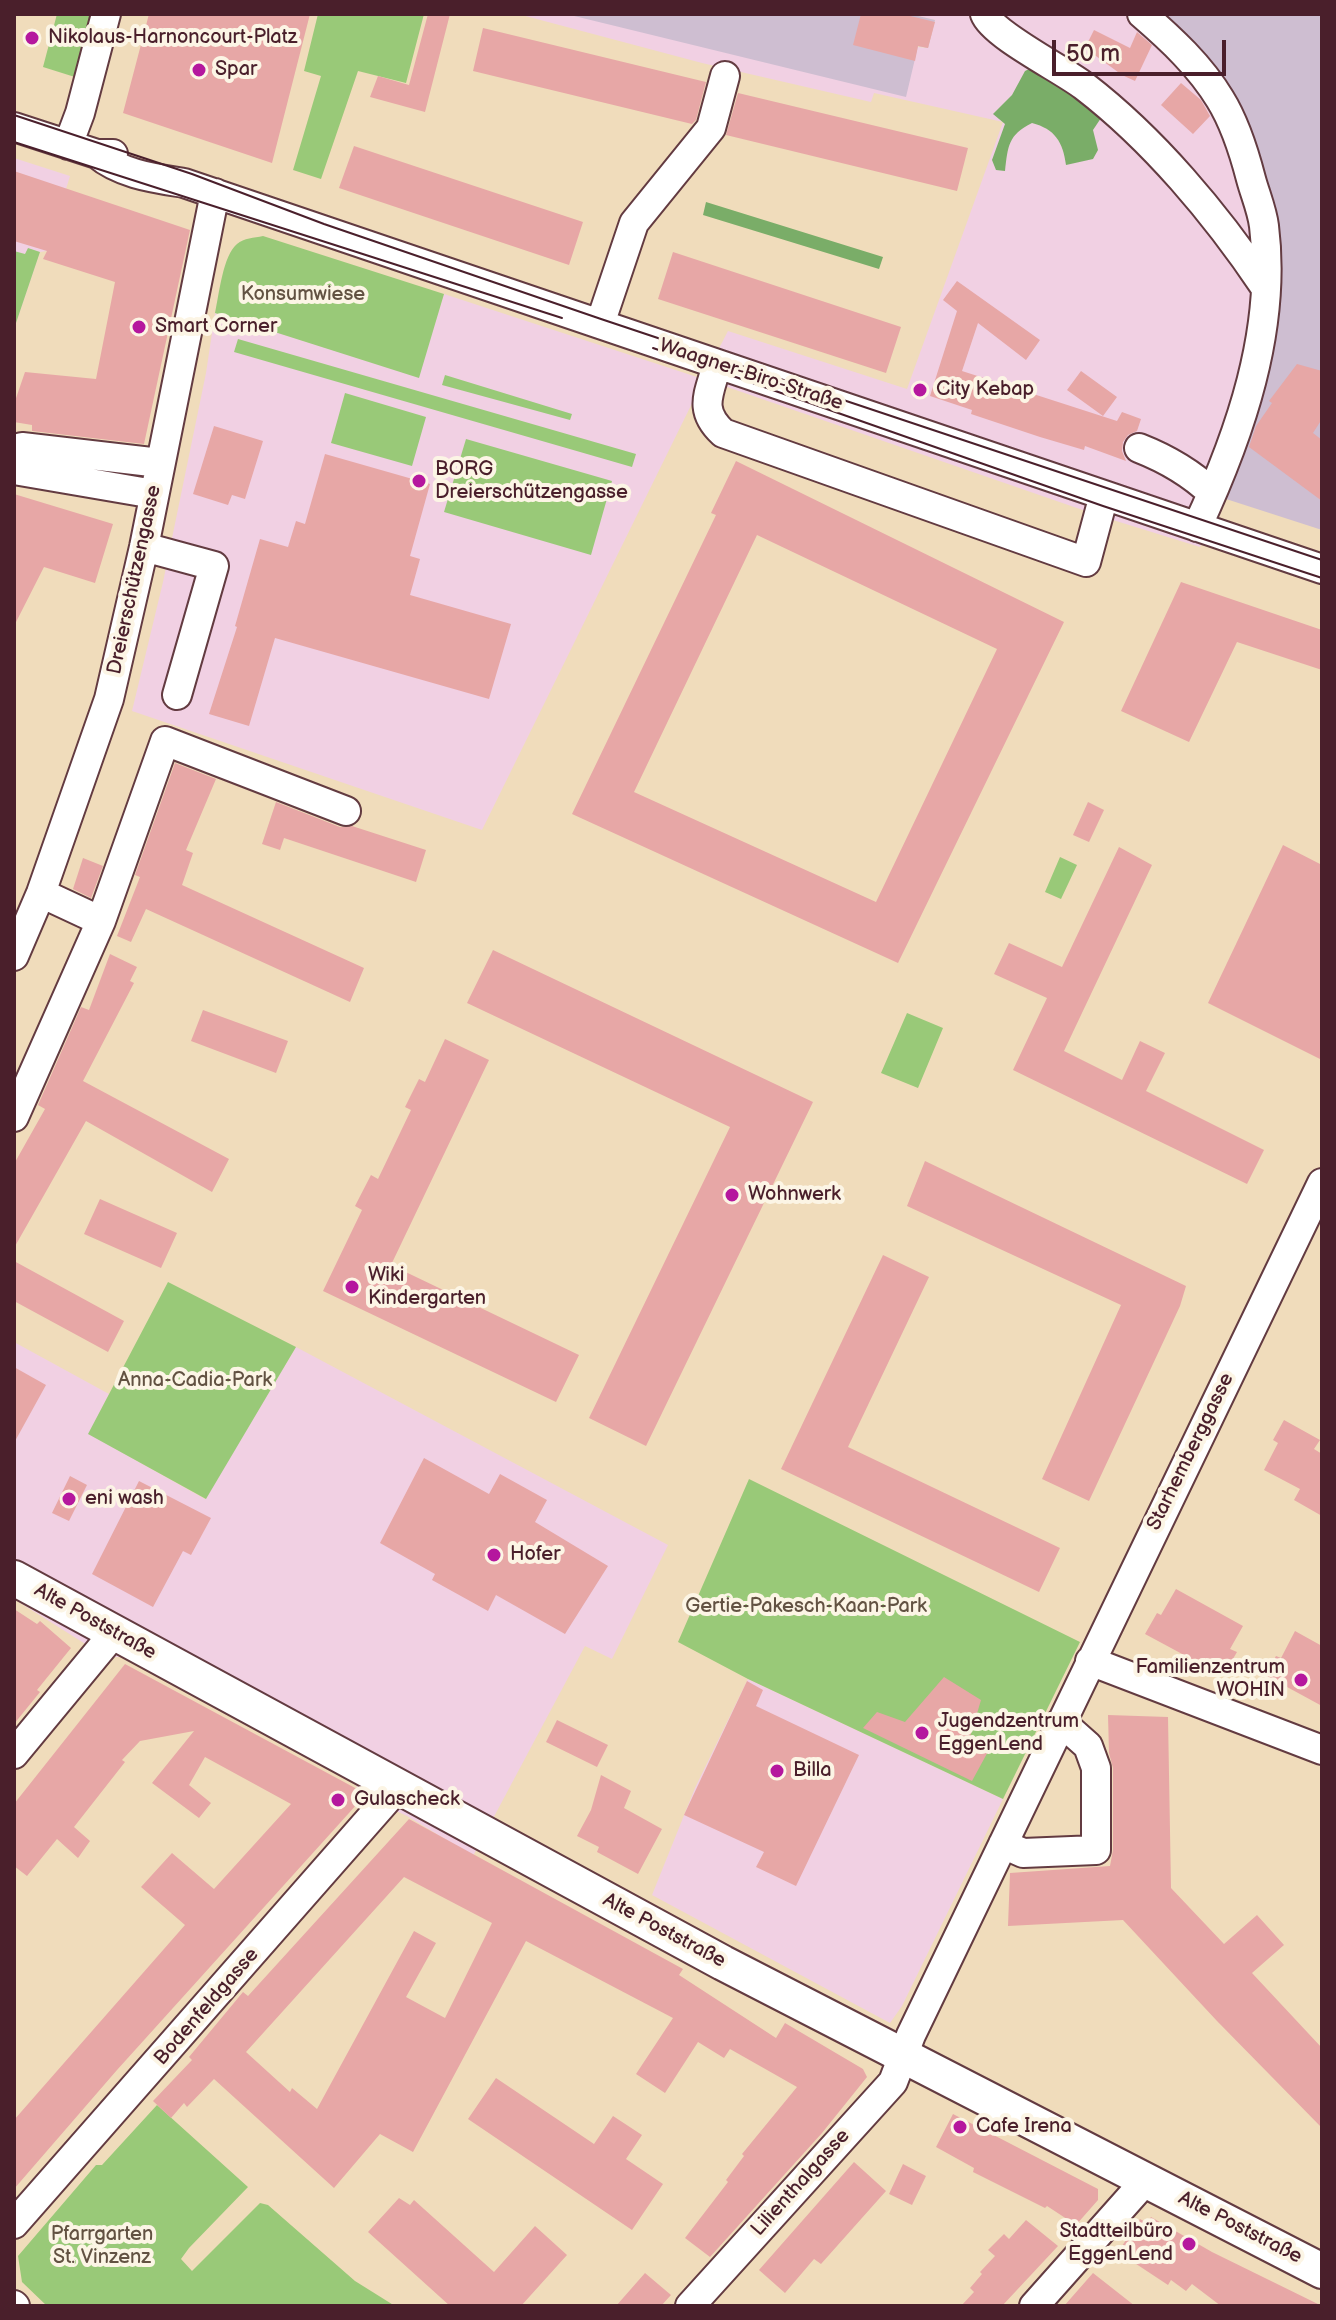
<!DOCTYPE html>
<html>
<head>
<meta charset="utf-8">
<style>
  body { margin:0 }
  #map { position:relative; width:1336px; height:2320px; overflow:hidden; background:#f0dcbb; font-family:"Balsamiq Sans",sans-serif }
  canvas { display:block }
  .frame { position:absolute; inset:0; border:16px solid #4a1f2b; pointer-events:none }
  .scale { position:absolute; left:1052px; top:40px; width:174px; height:36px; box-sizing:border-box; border:4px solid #4a1f2b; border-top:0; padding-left:10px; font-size:24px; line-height:28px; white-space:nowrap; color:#4a1f2b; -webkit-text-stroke:6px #fcf5e5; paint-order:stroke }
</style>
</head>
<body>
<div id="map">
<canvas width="1336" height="2320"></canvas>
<div class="frame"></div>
<div class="scale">50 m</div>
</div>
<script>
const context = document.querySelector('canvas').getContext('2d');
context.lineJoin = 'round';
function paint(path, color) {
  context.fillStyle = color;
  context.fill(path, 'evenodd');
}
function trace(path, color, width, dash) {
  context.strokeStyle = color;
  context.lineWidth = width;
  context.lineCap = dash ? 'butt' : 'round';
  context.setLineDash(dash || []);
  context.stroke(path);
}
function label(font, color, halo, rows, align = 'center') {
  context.font = font + ' "Balsamiq Sans",sans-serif';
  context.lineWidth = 8;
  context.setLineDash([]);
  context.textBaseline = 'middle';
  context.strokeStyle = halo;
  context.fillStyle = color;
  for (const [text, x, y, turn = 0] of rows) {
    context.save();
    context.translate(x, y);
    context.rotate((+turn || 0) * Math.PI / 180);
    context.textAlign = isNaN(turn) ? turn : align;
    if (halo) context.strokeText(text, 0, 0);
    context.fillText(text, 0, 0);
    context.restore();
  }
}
paint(new Path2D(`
  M518 14H566L928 48 935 20 910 14H1156L1167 22 1279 245 1223 498 1200 547 1100 516 704 379 482 830 132 711 163 582 206 373 215 313 418 377 444 294 703 379 728 331 907 389 1003 122 874 93 871 102 702 63Z
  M14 158 70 176 47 251 40 252 14 329Z
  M14 1342 109 1394 89 1434 205 1499 296 1347 668 1545 612 1659 585 1646 473 1856 407 1816 365 1797 351 1779 122 1657H106L14 1599Z
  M748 1679 1003 1799 902 2006 890 2023 652 1895 695 1788Z`), '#f1d0e3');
paint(new Path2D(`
  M566 14H910L935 20 928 48 918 46 906 97Z
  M1156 14H1322V530L1223 498 1267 373 1264 188Z`), '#cebed1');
paint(new Path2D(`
  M57 14H92L78 78 43 67Z
  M318 14H424L406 83 358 71 321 179 293 170 321 76 304 71Z
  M263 236 444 294 419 378 215 313C219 295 223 255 237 244 244 238 254 238 263 236Z
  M28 248 40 252 14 329V251L25 254Z
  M238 339 636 454 632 467 234 352Z
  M445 375 572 414 570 420 442 385Z
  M345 393 426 417 412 466 331 443Z
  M466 439 612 481 591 555 444 512Z
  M1060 857 1077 865 1061 899 1045 892Z
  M907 1013 943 1028 918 1088 881 1073Z
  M168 1282 296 1347 206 1499 88 1434Z
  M749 1479 1080 1642 1003 1799 748 1679 678 1642Z
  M157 2105 248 2187 189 2248 181 2259 192 2271 260 2203 268 2205 355 2281 395 2306H47L22 2282 18 2256 96 2165H102Z`), '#99c978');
paint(new Path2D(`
  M1031 68H1041L1103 115 1093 130 1098 150 1093 159 1066 165C1063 142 1055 129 1032 123 1008 135 1008 146 1005 171L996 170 992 160 1005 124 993 114 1012 95 1025 71Z
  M706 202 883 257 879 269 703 215Z`), '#7aad68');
paint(new Path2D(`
  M149 14H310L272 163 123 113Z
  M428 14H450L425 112 370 97 378 76 409 85Z
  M861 14H902L935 22 928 48 918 46 915 61 853 45Z
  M483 28 706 82 696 120 692 124 473 71Z
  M1094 30 1130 48 1137 32 1152 45 1135 81 1122 75 1085 48Z
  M1181 83 1201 100 1210 116 1193 134 1161 105Z
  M738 93 968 148 957 191 726 135Z
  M354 146 583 222 569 265 339 188Z
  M14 171 190 230 144 444 32 431V425L14 422V404L25 372 96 379 115 282 43 259 47 251 14 241Z
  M673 252 901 327 886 373 658 299Z
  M957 281 1040 340 1026 360 978 323 962 371 1117 421 1122 412 1141 419 1137 431 1128 435 1123 442 1122 451 1126 461 1085 446 1084 450 1040 437 971 414 972 410 930 396 957 311 943 300Z
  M1297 364 1322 371V419L1313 433 1322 440V501L1249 447 1256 426 1272 403 1269 401Z
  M1081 371 1117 397 1103 416 1067 390Z
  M214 426 263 441 245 499 232 495 228 505 193 494Z
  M325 454 430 484 410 556 420 559 410 595 511 624 489 699 275 638 249 726 209 714 237 627 235 626 260 539 288 547 296 521 305 524Z
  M736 461 1064 622 898 963 572 814 716 515 711 513ZM757 535 997 649 876 902 634 792Z
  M14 494 113 524 95 583 44 567 14 626Z
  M1181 582 1322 630V670L1237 642 1189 742 1121 711Z
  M175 763 216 779 186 850 193 853 182 885 364 968 350 1002 146 909 131 942 117 936 140 877 135 875Z
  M276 802 340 827 352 826 426 850 416 882 284 838 280 850 262 844Z
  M1088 802 1104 810 1089 842 1073 835Z
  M1283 845 1322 865V1060L1208 1003Z
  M1119 847 1152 865 1064 1051 1122 1080 1140 1041 1165 1053 1146 1091 1264 1150 1247 1184 1013 1070 1047 998 994 974 1009 943 1062 967Z
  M83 858 103 866 91 898 73 889Z
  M493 950 813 1102 646 1446 589 1418 730 1127 467 1003Z
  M110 954 137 967 130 981 134 983 83 1081 229 1159 212 1192 86 1121 14 1248V1164L45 1109 38 1105 81 1007 89 1010Z
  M203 1010 288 1041 276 1073 191 1041Z
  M445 1039 489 1060 391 1265 579 1355 556 1402 323 1291 362 1210 355 1206 371 1175 378 1179 411 1110 405 1107 419 1079 425 1082Z
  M925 1161 1186 1286 1180 1306 1089 1501 1042 1479 1121 1305 907 1206Z
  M100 1199 177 1233 161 1268 84 1234Z
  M883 1255 929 1277 848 1447 1060 1548 1039 1592 781 1469Z
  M14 1261 124 1321 108 1352 14 1301Z
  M14 1367 46 1385 14 1443Z
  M1284 1420 1320 1440 1314 1449 1322 1454V1516L1294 1500 1300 1489 1264 1470 1278 1443 1273 1440Z
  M424 1458 489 1494 500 1474 547 1500 535 1522 608 1566 565 1634 496 1595 488 1611 432 1580 435 1574 380 1543Z
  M70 1476 87 1485 69 1521 52 1513Z
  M139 1481 211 1518 191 1555 183 1551 153 1607 92 1574Z
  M1176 1589 1243 1626 1230 1649 1237 1652 1223 1676 1145 1634 1157 1613 1161 1615Z
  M14 1609 37 1624 40 1621 71 1648 37 1690 40 1692 14 1724Z
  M1295 1631 1322 1646V1706L1265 1675 1276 1656 1281 1658Z
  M125 1664 357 1789 358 1803 117 2070 14 2189V2120L185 1925 141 1887 172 1853 214 1889 291 1804 205 1757 189 1785 211 1803 199 1818 152 1783 194 1731 140 1741 122 1760 125 1762 74 1827 90 1841 78 1858 57 1839 27 1876 14 1866V1804Z
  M944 1677 981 1700 970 1737 990 1748 972 1781 863 1728 877 1712 905 1722Z
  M747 1681 763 1690 756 1706 859 1755 796 1886 756 1867 764 1852 684 1815Z
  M1108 1715 1168 1717 1171 1888 1224 1944 1257 1915 1284 1945 1252 1973 1322 2048V2128L1217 2021 1123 1920 1008 1926 1010 1873 1110 1866 1113 1850V1768L1109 1753Z
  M557 1720 608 1745 597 1767 546 1742Z
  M601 1775 631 1791 624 1808 662 1829 638 1874 597 1852 599 1847 577 1836 591 1810Z
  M409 1819 683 1969 679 1975 776 2038 785 2023 863 2069 867 2077 822 2133 710 2257 685 2238 728 2182 726 2180 744 2156 742 2154 797 2087 730 2049 724 2058 698 2042 665 2093 636 2074 673 2018 526 1941 413 2152 380 2134 334 2188 214 2079 187 2107 184 2103 171 2118 153 2101 192 2060 189 2057 243 1992 248 1996ZM404 1877 492 1923 445 2018 406 1997 436 1943 414 1931 317 2109 292 2088 290 2092 246 2052Z
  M496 2078 594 2144 613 2116 642 2135 626 2159 663 2184 632 2230 468 2119Z
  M953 2114 1098 2189V2200L1076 2225 1047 2206 1045 2208 973 2172 974 2168 936 2147Z
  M854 2162 886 2191 821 2264 814 2259 785 2293 759 2270Z
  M903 2164 926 2176 912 2205 889 2194Z
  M399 2198 410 2205 414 2200 494 2272 535 2226 567 2255 521 2306H450L368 2232Z
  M1151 2217 1212 2252 1322 2306H1221L1192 2284 1186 2291 1171 2280 1168 2285 1118 2252 1140 2219 1147 2223Z
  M1026 2220 1058 2246 1002 2306H961L974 2292 970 2288 982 2274 980 2272 995 2256 988 2250 1004 2234 1009 2239Z
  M645 2273 671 2295 661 2306H616Z
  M1093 2273 1135 2306H1064Z`), '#e7a7a6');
const minor = new Path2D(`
  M985 14C993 35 1062 69 1084 86 1153 139 1216 214 1265 287
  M1142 14C1171 39 1200 66 1220 99 1235 123 1244 152 1251 179 1255 194 1262 210 1264 226 1277 329 1240 435 1197 527
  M14 127 97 154H113
  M68 145 80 113 106 14
  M97 154C121 174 153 178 184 183L1322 569
  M600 324 634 223 711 128 725 76
  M717 364C710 393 697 409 723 433L1086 562 1104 495
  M1139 448C1167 459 1190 472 1212 493
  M14 449 22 447 160 463
  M14 470 154 494
  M144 547 214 566 177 695
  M41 893 101 921
  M14 956 41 893 109 699 144 547 215 193
  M14 1117 101 921 165 741 346 811
  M1090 1661 1322 1750
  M14 1754 114 1633
  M1003 1844 1023 1853 1096 1850V1768L1088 1746 1061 1722
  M14 2224 398 1787
  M14 2305 15 2306
  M690 2306 893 2082 911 2035 1322 1183
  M1034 2306 1147 2179`);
const major = new Path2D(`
  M14 1578 723 1963 1322 2271`);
trace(minor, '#633b41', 32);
trace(major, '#633b41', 38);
trace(minor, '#fff', 28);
trace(major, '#fff', 34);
trace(new Path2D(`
  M14 115 192 174 324 224 601 319 1322 560
  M14 142 562 318
  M653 348 1103 506 1322 578`), '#4a1f2b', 2);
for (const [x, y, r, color] of [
  [32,38,8,"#b5179e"],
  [199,70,8,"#b5179e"],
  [139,327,8,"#b5179e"],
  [920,390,8,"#b5179e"],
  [419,481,8,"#b5179e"],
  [732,1195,8,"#b5179e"],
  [352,1287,8,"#b5179e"],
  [69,1499,8,"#b5179e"],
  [494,1555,8,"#b5179e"],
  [1301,1680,8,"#b5179e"],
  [922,1733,8,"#b5179e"],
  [777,1771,8,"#b5179e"],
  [338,1800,8,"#b5179e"],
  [960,2127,8,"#b5179e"],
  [1189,2244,8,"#b5179e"]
]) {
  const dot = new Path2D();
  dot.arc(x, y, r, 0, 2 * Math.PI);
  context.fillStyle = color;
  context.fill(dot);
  trace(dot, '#fcf5e5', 3);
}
label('20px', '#4a1f2b', '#fcf5e5', [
  ["Nikolaus-Harnoncourt-Platz",48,38],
  ["Spar",215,70],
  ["Smart Corner",155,327],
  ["City Kebap",936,390],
  ["BORG",435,470],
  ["Dreierschützengasse",435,493],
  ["Wohnwerk",748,1195],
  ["Wiki",368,1276],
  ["Kindergarten",368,1299],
  ["eni wash",85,1499],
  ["Hofer",510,1555],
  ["Familienzentrum",1285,1668,"right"],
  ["WOHIN",1285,1691,"right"],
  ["Jugendzentrum",938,1722],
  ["EggenLend",938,1745],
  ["Billa",793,1771],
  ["Gulascheck",354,1800],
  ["Cafe Irena",976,2127],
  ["Stadtteilbüro",1173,2232,"right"],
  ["EggenLend",1173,2255,"right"]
], 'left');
label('20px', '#625242', '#fcf5e5', [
  ["Konsumwiese",303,295],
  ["Anna-Cadia-Park",195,1381],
  ["Gertie-Pakesch-Kaan-Park",806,1607],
  ["Pfarrgarten",102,2235],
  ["St. Vinzenz",102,2258]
]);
label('20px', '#4a1f2b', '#fcf5e5', [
  ["Waagner-Biro-Straße",751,375,18],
  ["Dreierschützengasse",135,580,-78],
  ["Starhemberggasse",1191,1452,-64],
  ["Alte Poststraße",95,1622,29],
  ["Alte Poststraße",664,1931,28],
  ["Bodenfeldgasse",207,2007,-49],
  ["Lilienthalgasse",801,2183,-48],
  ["Alte Poststraße",1240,2228,27]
]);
</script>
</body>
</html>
